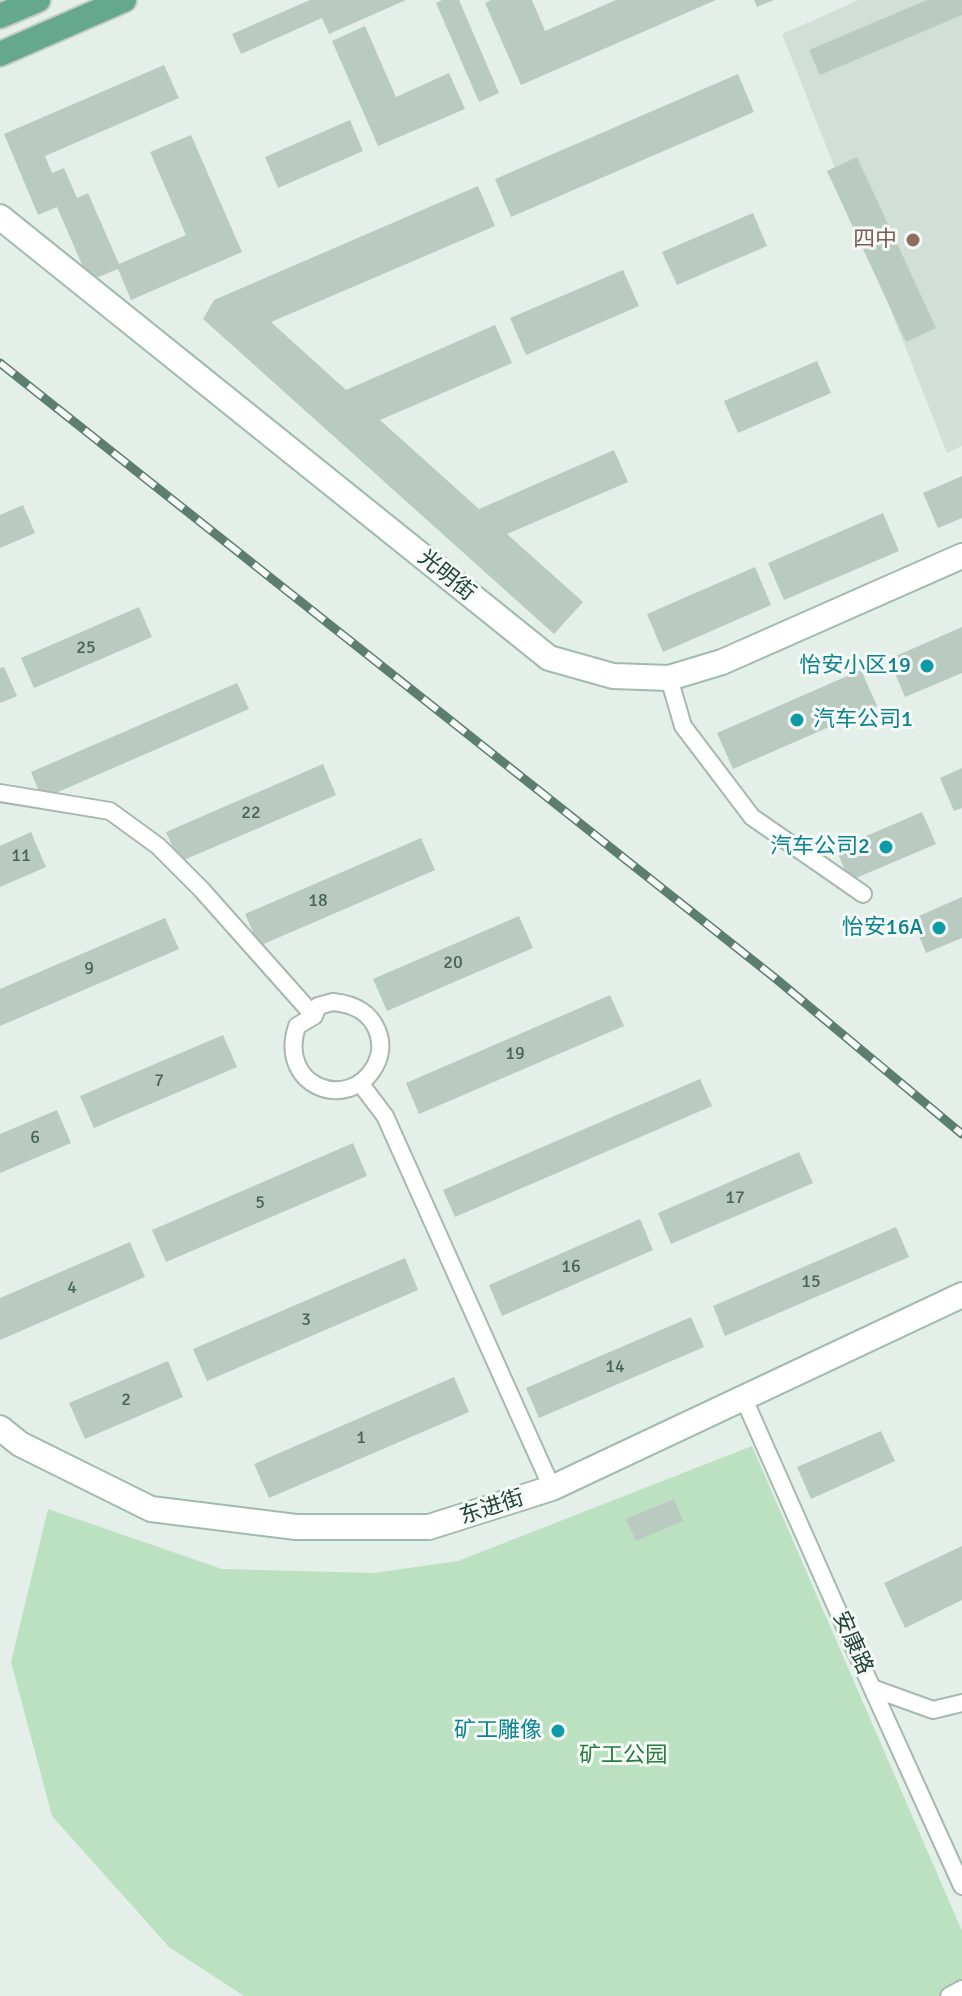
<!DOCTYPE html>
<html>
<head>
<meta charset="utf-8">
<style>
  body { margin:0 }
  canvas { display:block; background:#e4efe9 }
</style>
</head>
<body>
<canvas width="962" height="1996"></canvas>
<script>
const context = document.querySelector('canvas').getContext('2d');
context.lineJoin = 'round';
function paint(path, color) {
  context.fillStyle = color;
  context.fill(path, 'evenodd');
}
function trace(path, color, width, dash) {
  context.strokeStyle = color;
  context.lineWidth = width;
  context.lineCap = dash ? 'butt' : 'round';
  context.setLineDash(dash || []);
  context.stroke(path);
}
function label(font, color, halo, rows, align = 'center') {
  context.font = font + ' Signika,"Noto Sans SC",sans-serif';
  context.lineWidth = 6;
  context.setLineDash([]);
  context.textBaseline = 'middle';
  context.strokeStyle = halo;
  context.fillStyle = color;
  for (const [text, x, y, turn = 0] of rows) {
    context.save();
    context.translate(x, y);
    context.rotate((+turn || 0) * Math.PI / 180);
    context.textAlign = isNaN(turn) ? turn : align;
    if (halo) context.strokeText(text, 0, 0);
    context.fillText(text, 0, 0);
    context.restore();
  }
}
paint(new Path2D(`
  M859 0H962V446L947 453 782 34Z`), '#d2dfd7');
paint(new Path2D(`
  M752 1446 962 1931V1996H244L169 1947 52 1816 11 1662 48 1509 222 1569 374 1573 458 1561Z`), '#bbe1c1');
paint(new Path2D(`
  M310 0H406L329 34 322 18 241 54 232 34Z
  M442 0H459L499 93 479 102 436 3Z
  M491 0H532L545 31 616 0H716L521 85 485 3Z
  M754 0H774L757 7Z
  M927 0H962V15L820 75 809 50Z
  M365 26 396 97 449 73 465 109 378 146 332 41Z
  M164 65 179 98 45 156 52 173 64 168 77 198 88 193 119 264 186 235 150 152 191 135 242 252 131 300 118 269 89 281 57 207 38 215 4 134Z
  M738 74 754 112 511 217 495 179Z
  M350 120 363 151 278 188 265 157Z
  M857 157 936 328 906 342 827 171Z
  M478 186 495 226 271 322 346 390 495 325 512 363 380 420 479 509 614 450 628 482 507 534 583 602 554 634 203 319 214 300Z
  M753 213 767 246 677 285 662 252Z
  M623 270 639 306 526 355 510 318Z
  M817 361 831 393 738 433 724 401Z
  M962 476V518L938 528 923 493Z
  M23 505 35 533 0 548V515Z
  M883 513 899 551 784 600 768 563Z
  M755 567 771 605 663 652 647 614Z
  M139 607 152 637 34 688 21 658Z
  M962 627V673L905 697 889 659Z
  M4 667 17 696 0 703V668Z
  M861 670 877 706 733 769 717 733Z
  M237 683 249 709 42 799 31 772Z
  M323 764 336 795 179 862 166 832Z
  M962 768V808L954 811 940 778Z
  M922 812 936 844 849 881 836 849Z
  M31 832 46 867 0 887V846Z
  M421 838 435 870 259 946 245 914Z
  M962 897V938L926 953 912 919Z
  M519 916 533 948 387 1011 373 979Z
  M165 918 179 949 0 1026V989Z
  M610 995 624 1026 419 1114 406 1083Z
  M223 1035 237 1067 94 1128 80 1096Z
  M700 1079 712 1106 455 1217 443 1190Z
  M57 1110 71 1143 0 1173V1134Z
  M353 1143 367 1176 166 1262 152 1230Z
  M799 1152 813 1183 671 1244 658 1213Z
  M640 1219 653 1250 502 1316 489 1285Z
  M896 1227 909 1257 725 1336 713 1306Z
  M130 1242 145 1277 0 1340V1298Z
  M405 1258 418 1290 207 1381 193 1349Z
  M691 1317 704 1347 539 1418 526 1388Z
  M168 1361 183 1397 85 1439 69 1403Z
  M454 1377 469 1412 269 1498 254 1464Z
  M881 1431 895 1461 811 1499 797 1467Z
  M674 1499 683 1521 636 1541 626 1519Z
  M962 1546V1600L905 1628 884 1583Z`), '#b9cac1');
const minor = new Path2D(`
  M669 678 683 726 752 817 863 894
  M0 793 110 811 158 846 201 889 314 1016
  M333 1002C353 1004 369 1011 377 1030 382 1042 381 1055 375 1066 349 1113 277 1087 297 1026L314 1016 318 1006Z
  M360 1083 385 1116 552 1488
  M744 1399 872 1688 962 1886
  M872 1688 933 1710 962 1703
  M949 1996 962 1989`);
const secondary = new Path2D(`
  M0 217 549 658 613 676 669 678 722 662 962 556
  M0 1428 20 1444 151 1509 296 1527H429L552 1488 962 1295`);
const primary = new Path2D(`
  M0 16 38 0
  M0 54 124 0`);
trace(minor, '#a6b8b0', 20);
trace(secondary, '#a1bbaf', 28);
trace(primary, '#c1cac7', 28);
trace(minor, '#fff', 16);
trace(secondary, '#fff', 24);
trace(primary, '#65a88f', 24);
const rail = new Path2D(`
  M0 363 775 978 962 1134`);
trace(rail, '#5c7d71', 9);
trace(rail, '#f5faf7', 6, [18]);
for (const [x, y, r, color] of [
  [913,240,8,"#8d6e63"],
  [927,666,8,"#0f9aa8"],
  [797,720,8,"#0f9aa8"],
  [886,847,8,"#0f9aa8"],
  [939,928,8,"#0f9aa8"],
  [558,1731,8,"#0f9aa8"]
]) {
  const dot = new Path2D();
  dot.arc(x, y, r, 0, 2 * Math.PI);
  context.fillStyle = color;
  context.fill(dot);
  trace(dot, '#f5faf7', 3);
}
label('18px', '#476459', null, [
  ["25",86,648],
  ["22",251,813],
  ["11",21,856],
  ["18",318,901],
  ["20",453,963],
  ["9",89,969],
  ["19",515,1054],
  ["7",159,1081],
  ["6",35,1138],
  ["17",735,1198],
  ["5",260,1203],
  ["16",571,1267],
  ["15",811,1282],
  ["4",72,1288],
  ["3",306,1320],
  ["14",615,1367],
  ["2",126,1400],
  ["1",361,1438]
]);
label('22px', '#785e54', '#f5faf7', [
  ["四中",897,240]
], 'right');
label('22px', '#214236', '#f5faf7', [
  ["光明街",446,576,39],
  ["东进街",492,1508,-18],
  ["安康路",852,1643,66]
]);
label('22px', '#0d838f', '#f5faf7', [
  ["怡安小区19",911,666],
  ["汽车公司1",813,720,"left"],
  ["汽车公司2",870,847],
  ["怡安16A",923,928],
  ["矿工雕像",542,1731]
], 'right');
label('22px', '#277d3f', '#f5faf7', [
  ["矿工公园",623,1756]
]);
</script>
</body>
</html>
